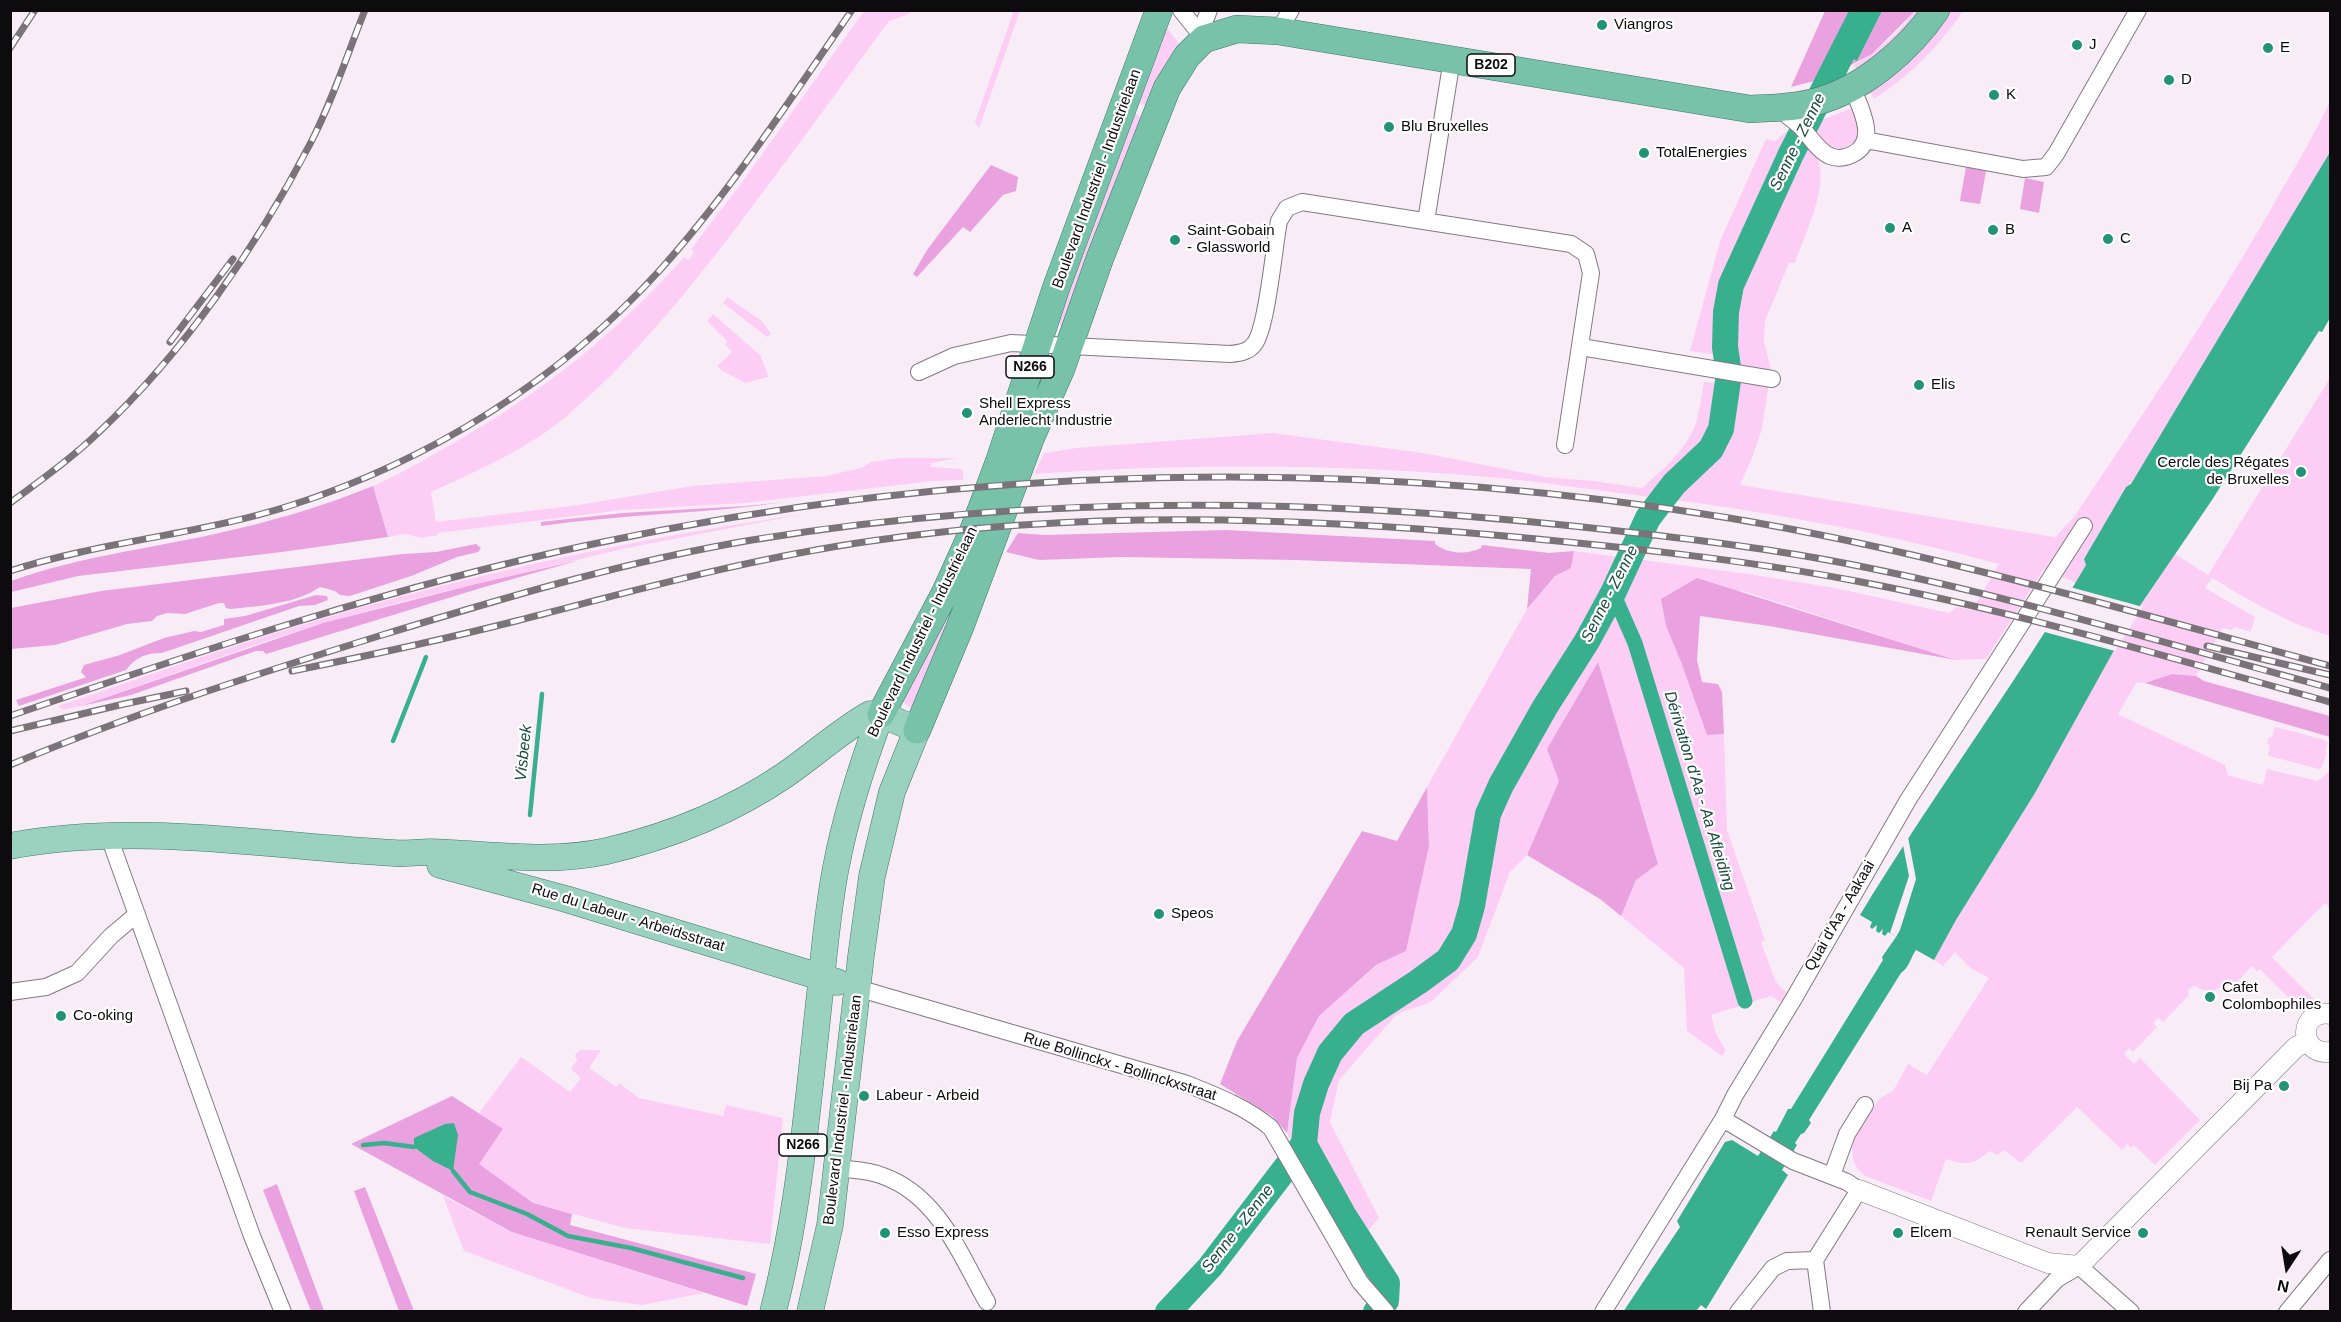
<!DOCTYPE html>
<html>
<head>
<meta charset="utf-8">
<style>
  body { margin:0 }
  #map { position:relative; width:2341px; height:1322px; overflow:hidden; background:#f8edf6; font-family:Arial,sans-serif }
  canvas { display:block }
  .frame { position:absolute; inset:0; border:12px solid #0e0b0e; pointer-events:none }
  .north { position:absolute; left:2257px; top:1238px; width:60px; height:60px; -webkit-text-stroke:4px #fefefe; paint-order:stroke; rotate:192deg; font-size:16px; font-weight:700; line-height:24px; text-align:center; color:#0e0b0e }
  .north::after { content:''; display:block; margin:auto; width:21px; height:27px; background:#0e0b0e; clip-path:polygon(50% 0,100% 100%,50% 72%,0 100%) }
</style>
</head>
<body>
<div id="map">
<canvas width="2341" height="1322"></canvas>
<div class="frame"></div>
<div class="north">N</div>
</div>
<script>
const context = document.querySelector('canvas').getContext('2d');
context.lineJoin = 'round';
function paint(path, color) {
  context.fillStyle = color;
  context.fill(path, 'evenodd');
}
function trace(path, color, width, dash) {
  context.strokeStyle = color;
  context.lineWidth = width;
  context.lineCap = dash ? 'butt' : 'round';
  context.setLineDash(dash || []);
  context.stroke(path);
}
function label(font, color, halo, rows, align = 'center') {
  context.font = font + ' Arial,sans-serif';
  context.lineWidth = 4.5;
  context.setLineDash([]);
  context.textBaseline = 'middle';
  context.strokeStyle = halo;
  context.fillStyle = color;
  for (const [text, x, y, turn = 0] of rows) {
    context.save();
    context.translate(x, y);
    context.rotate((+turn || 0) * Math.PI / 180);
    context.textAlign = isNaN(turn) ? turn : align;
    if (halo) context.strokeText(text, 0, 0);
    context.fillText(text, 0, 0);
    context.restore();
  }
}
paint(new Path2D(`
  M1014 10 1020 11 979 128 975 122Z
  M864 11H911L909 14 889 21C835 94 782 168 727 240 677 304 625 368 562 420 523 451 475 472 431 492L436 522 579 505 692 486 826 476 861 468 871 462 899 458H957L931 463V467L961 469 963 472V480L933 481 745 503 623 510 438 533V535L421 538 406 534 388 537 373 486C400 474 424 460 450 445 540 394 615 335 684 257L689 260 694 252 691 249 743 181Z
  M1914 11H1963C1940 45 1909 77 1874 99L1854 65C1876 52 1901 32 1914 11Z
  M1163 23 1183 49 1148 106 1140 103 1136 98Z
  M2330 102V152L2131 484 2126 487 2084 559 2086 565 2076 583 2044 569 1986 659 1956 660 1743 591 1666 626 1681 662 1707 735 1724 734 1727 830 1765 940 1761 942 1776 982 1787 993 1781 1002 1771 996 1711 1015 1716 1034 1726 1050 1722 1056 1687 1031 1684 968 1621 916 1636 880 1658 864 1597 662 1559 781 1527 855 1510 872 1478 957 1431 1002 1397 1014 1339 1080 1330 1122 1379 1218 1353 1248 1320 1198 1287 1133 1297 1058 1319 1016 1376 965 1406 951 1429 846 1427 787 1527 609 1555 576 1571 568 1574 551 1749 574 1835 588 1949 613 1957 607 1972 610 1999 564C1877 531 1759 510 1635 495 1593 490 1551 483 1509 479 1352 464 1192 463 1034 474L1044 453 1076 448 1273 433 1423 453 1546 477 1594 481 1642 488C1661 471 1683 453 1694 428 1700 413 1701 397 1704 382L1719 383 1718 355 1690 351 1720 241 1766 139 1775 141 1788 130C1799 136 1816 150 1819 163 1827 190 1804 237 1795 263H1789L1765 321 1764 341 1771 370 1762 429 1752 458 1740 485 2055 537 2074 517C2142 415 2212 313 2273 205 2293 171 2313 137 2330 102Z
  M1855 107 1861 121 1857 140C1836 157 1819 148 1816 122Z
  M1135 114 1142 117 1070 322 1061 325 1056 323Z
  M727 297 762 321 771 334 767 337 723 303Z
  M713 314 760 355 769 377 745 383 721 370 717 366 732 352 725 344 727 341 707 321Z
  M1044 366 1048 371 915 707H909L902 701Z
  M2330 378V636C2287 623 2250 601 2212 578L2205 588 2255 617 2251 632 2235 627 2232 630 2222 628 2196 676 2172 674 2145 683 2137 682 2118 714 2225 765 2228 775 2263 785 2267 769 2318 781 2330 770V908L2325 903 2272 957 2317 1002 2304 1013 2260 969 2257 971 2252 966 2233 987 2228 982C2215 993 2210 993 2194 986L2188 990 2189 995 2163 1022 2158 1018 2153 1023 2157 1027 2133 1052 2129 1048 2124 1054 2134 1064 2140 1058 2200 1120 2155 1165 2134 1145 2131 1148 2127 1144 2122 1150 2077 1107 2021 1163 2004 1150 1997 1155 1990 1151C1972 1165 1967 1166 1946 1159L1931 1201 1865 1176 1857 1168 1853 1159 1852 1148 1855 1135 1880 1098 1893 1091 1908 1064 1927 1075 1989 978 1969 967 1955 952 1943 966 1934 960 1956 920 2035 793 2116 643 2175 554 2208 575Z
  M804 514 627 548 405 601 323 623 252 646 81 706 63 710 58 706C147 676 235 644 325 618 480 572 644 537 804 514Z
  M2276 727 2325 740 2328 742 2325 751 2327 752 2322 767 2319 769 2269 756 2268 754 2270 745 2267 744 2269 737 2272 738 2274 729Z
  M580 1050H601L589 1068 616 1087 619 1083 639 1098 723 1116 726 1105 783 1118 770 1244 625 1228 533 1203 478 1164 503 1130 479 1113 521 1057 570 1092 581 1078 571 1069 577 1060 575 1055Z
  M443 1196 512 1232 704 1293 642 1305 591 1298 464 1251Z`), '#fdcef5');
paint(new Path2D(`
  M1825 11H1849L1832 48 1857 61 1882 11H1915L1872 54 1826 78 1791 87Z
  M991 165 1018 177 1016 191 1003 195 970 232 963 227 917 277 913 274 927 250Z
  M1966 167 1986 171 1980 204 1960 201Z
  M2025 178 2044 182 2039 213 2020 209Z
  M373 486 388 537 282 552 78 576 11 592V581C77 557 147 549 215 534 269 522 322 507 373 486Z
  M785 502C704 514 622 514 541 526V522L623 513 746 506Z
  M1226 530 1435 541V544C1448 554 1467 555 1481 548L1482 545 1549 553 1574 551 1571 568 1555 576 1527 609 1531 569 1296 560 1121 557 1039 560 1006 552 1018 533 1044 535Z
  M476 544 481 548 478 552 457 557 411 576 350 596 340 595 335 591 320 587C296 604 259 606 230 609L226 608 224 603H219L185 614 167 613 157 616 152 621 127 624 55 645 11 649V608L101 591 403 554 436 552Z
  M580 560 481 588 266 654 263 651H256L131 695 81 706 323 623 476 584Z
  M1697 578 1956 660 1769 626 1700 616 1697 660 1702 682 1718 684 1722 692 1724 734 1707 735 1681 662 1666 626 1661 599Z
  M316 595 327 596 328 600 315 605 299 606 162 653C146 653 136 657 126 670L19 706 16 700 84 678 86 677 81 672 84 665 120 655 164 638 194 631 201 632 224 625V619L245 616Z
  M1598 662 1658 864 1636 880 1621 916 1600 899 1527 855 1559 781 1547 749Z
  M2172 674 2196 676 2204 681 2330 716V737L2145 683Z
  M1427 787 1429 846 1406 951 1376 965 1319 1016 1297 1058 1287 1133 1272 1116 1220 1084 1237 1041 1362 831 1397 841Z
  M452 1096 503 1129 479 1164 533 1203 572 1214 570 1225 756 1274 747 1306 512 1232 351 1144Z
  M277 1184 324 1311H311L263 1190Z
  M365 1187 414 1311H399L354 1191Z`), '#eaa1df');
paint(new Path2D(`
  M1849 11H1882L1857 61 1832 48Z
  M2330 152V318L2322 332 2319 331 2212 500 2133 616 2035 793 1956 920 1934 960 1916 950C1911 957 1909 968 1901 973L1809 1120 1811 1123 1804 1133 1801 1134 1795 1143 1797 1145 1782 1170 1788 1175 1706 1309 1701 1305 1696 1311 1623 1312 1680 1227 1677 1221 1725 1142 1732 1140 1758 1156 1774 1131 1776 1132 1788 1109H1791L1883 960 1882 957 1896 937 1888 932 1885 936 1882 934 1883 929 1879 933 1876 931 1877 925 1872 929 1870 927 1872 922 1860 915C1932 796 2016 684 2086 565L2084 559 2126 487 2131 484Z
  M454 1123 458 1135 453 1171 433 1161 414 1147V1138L445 1124Z`), '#38b08e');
paint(new Path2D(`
  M2070 587 2143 607 2115 651 2041 631Z
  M1908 837 1916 879 1900 930 1896 937 1890 933 1909 876 1903 845Z`), '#f8edf6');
trace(new Path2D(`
  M393 741 426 657
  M530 815 542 694
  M363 1145 384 1143 414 1147
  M453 1171 470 1192 527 1214 568 1236 631 1248 743 1278`), '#38b08e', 4.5);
trace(new Path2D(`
  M1613 593 1635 643 1745 1001`), '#38b08e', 15);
trace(new Path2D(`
  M1304 1144 1344 1216 1387 1283 1386 1301 1376 1312
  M1168 1312 1210 1267 1304 1144 1307 1113 1316 1084 1330 1053 1354 1024 1418 982 1448 960 1464 934 1472 906 1488 814 1501 785 1545 707 1587 641 1613 593 1648 518 1674 484 1711 449 1721 429 1729 374 1725 347 1726 312 1731 285 1791 154 1864 10`), '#38b08e', 26);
const minor = new Path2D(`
  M1181 10 1204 39
  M1278 31 1291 10
  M1204 39V23L1209 10
  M1778 108C1785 114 1793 120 1800 126 1809 135 1818 151 1830 156 1837 159 1846 158 1853 154 1879 141 1860 107 1852 87
  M1865 140 2023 169 2046 167 2056 154 2138 10
  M1426 221 1452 59
  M1581 347 1772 379
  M919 372 954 356 1011 343 1230 354C1240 353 1249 352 1255 343 1267 326 1274 247 1279 221L1287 208 1302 202 1571 244 1586 254 1591 273 1565 445
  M108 834 252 1236 283 1312
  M857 988 1187 1084C1217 1096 1246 1107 1271 1128L1360 1282 1386 1312
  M10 992 46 987 77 973 111 936 137 914
  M1723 1119 1793 1161 1847 1182 1859 1190 1815 1260
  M837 1168C852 1170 869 1170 883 1176 939 1196 960 1255 987 1302
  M1832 1175 1847 1134 1865 1105
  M1815 1260 1822 1312
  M1603 1312 1723 1119 1735 1095 1793 1000 1908 800 2084 526
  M1738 1312 1773 1268 1787 1261 1815 1260
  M2026 1312 2057 1279 2079 1266 2131 1312
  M2287 1312 2330 1260`);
const tertiary = new Path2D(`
  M2330 1014C2299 1009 2297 1055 2330 1052
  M1859 1190 2048 1263 2079 1266 2296 1047 2308 1041`);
const primary = new Path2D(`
  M10 846C137 822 267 846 394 853 406 854 419 852 431 852 489 854 549 864 607 851 670 836 732 811 785 775 814 755 840 731 870 714H881L917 730 892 792 872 876 861 956 830 1225 810 1312
  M440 865 566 899 837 982
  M773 1312C800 1207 808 1100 820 993 824 951 828 908 836 867 846 814 862 765 881 714`);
const trunk = new Path2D(`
  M881 714 946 591 974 529 999 462 1056 288 1159 10
  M917 730 960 627 1031 437 1061 369 1100 258 1167 88 1187 56 1204 39 1237 29 1278 31 1750 109C1771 108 1794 108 1815 102 1862 90 1909 50 1936 10`);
trace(minor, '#837981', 18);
trace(tertiary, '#837981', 21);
trace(primary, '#3d7866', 27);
trace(trunk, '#3d7866', 28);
trace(minor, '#fff', 16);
trace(tertiary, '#fff', 20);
trace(primary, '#9ad1bf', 26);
trace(trunk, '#78c2aa', 27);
const rail = new Path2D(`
  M10 48 35 10
  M170 342 233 259
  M10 503C41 480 72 458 99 432 184 352 256 248 310 144 332 102 347 55 365 10
  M10 571C102 541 198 535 289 506 430 461 560 380 660 270 731 191 791 98 852 10
  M2207 646 2330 675
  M292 671C367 656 441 640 516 621 633 591 751 558 871 541 1082 510 1294 517 1505 536 1623 547 1740 559 1856 581 2016 611 2173 659 2330 702
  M10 716C202 650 395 586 593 544 964 464 1354 456 1729 518 1933 552 2132 612 2330 666
  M10 731 124 704 186 691
  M10 765C131 714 257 674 382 635 504 598 626 561 752 540 1023 495 1301 497 1573 526 1656 535 1739 544 1822 559 1994 590 2162 643 2330 688`);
trace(rail, '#7a7379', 7);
trace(rail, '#fefefe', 4.5, [14]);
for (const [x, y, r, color] of [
  [1602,25,6,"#229375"],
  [2077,45,6,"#229375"],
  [2268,48,6,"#229375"],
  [2169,80,6,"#229375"],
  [1994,95,6,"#229375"],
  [1389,127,6,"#229375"],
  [1644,153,6,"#229375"],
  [1890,228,6,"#229375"],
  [1993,230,6,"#229375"],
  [2108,239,6,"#229375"],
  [1175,240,6,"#229375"],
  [1919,385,6,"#229375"],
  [967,413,6,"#229375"],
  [2301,472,6,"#229375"],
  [1159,914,6,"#229375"],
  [2210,997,6,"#229375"],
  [61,1016,6,"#229375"],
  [2284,1086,6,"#229375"],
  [864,1096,6,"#229375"],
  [885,1233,6,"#229375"],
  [1898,1233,6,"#229375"],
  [2143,1233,6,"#229375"]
]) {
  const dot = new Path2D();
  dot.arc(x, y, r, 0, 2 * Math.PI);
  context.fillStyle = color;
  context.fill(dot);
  trace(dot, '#fefefe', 2);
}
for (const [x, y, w] of [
  [1491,65,48],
  [1030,367,48],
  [803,1145,48]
]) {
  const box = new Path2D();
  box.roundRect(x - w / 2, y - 11, w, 22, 4.5);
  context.fillStyle = '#fefefe';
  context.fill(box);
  trace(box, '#0e0b0e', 1.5);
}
label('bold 14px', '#0e0b0e', null, [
  ["B202",1491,65],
  ["N266",1030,367],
  ["N266",803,1145]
]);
label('15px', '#0e0b0e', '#fefefe', [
  ["Viangros",1614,25],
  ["J",2089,45],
  ["E",2280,48],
  ["D",2181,80],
  ["K",2006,95],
  ["Blu Bruxelles",1401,127],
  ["TotalEnergies",1656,153],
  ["A",1902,228],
  ["B",2005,230],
  ["Saint-Gobain",1187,231],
  ["- Glassworld",1187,248],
  ["C",2120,239],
  ["Elis",1931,385],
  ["Shell Express",979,404],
  ["Anderlecht Industrie",979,421],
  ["Cercle des Régates",2289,463,"right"],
  ["de Bruxelles",2289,480,"right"],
  ["Speos",1171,914],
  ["Cafet",2222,988],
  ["Colombophiles",2222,1005],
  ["Co-oking",73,1016],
  ["Bij Pa",2272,1086,"right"],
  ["Labeur - Arbeid",876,1096],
  ["Esso Express",897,1233],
  ["Elcem",1910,1233],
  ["Renault Service",2131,1233,"right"]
], 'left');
label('15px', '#0e0b0e', '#fefefe', [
  ["Boulevard Industriel - Industrielaan",1097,179,-70],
  ["Boulevard Industriel - Industrielaan",923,632,-64],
  ["Quai d'Aa - Aakaai",1840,916,-60],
  ["Rue du Labeur - Arbeidsstraat",628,918,17],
  ["Rue Bollinckx - Bollinckxstraat",1120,1067,17],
  ["Boulevard Industriel - Industrielaan",843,1110,-83]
]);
label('italic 16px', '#1a4b3c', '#fefefe', [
  ["Senne - Zenne",1798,142,-64],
  ["Senne - Zenne",1610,594,-63],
  ["Visbeek",524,753,-84],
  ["Dérivation d'Aa - Aa Afleiding",1699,791,73],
  ["Senne - Zenne",1238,1229,-52]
]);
</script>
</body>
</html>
